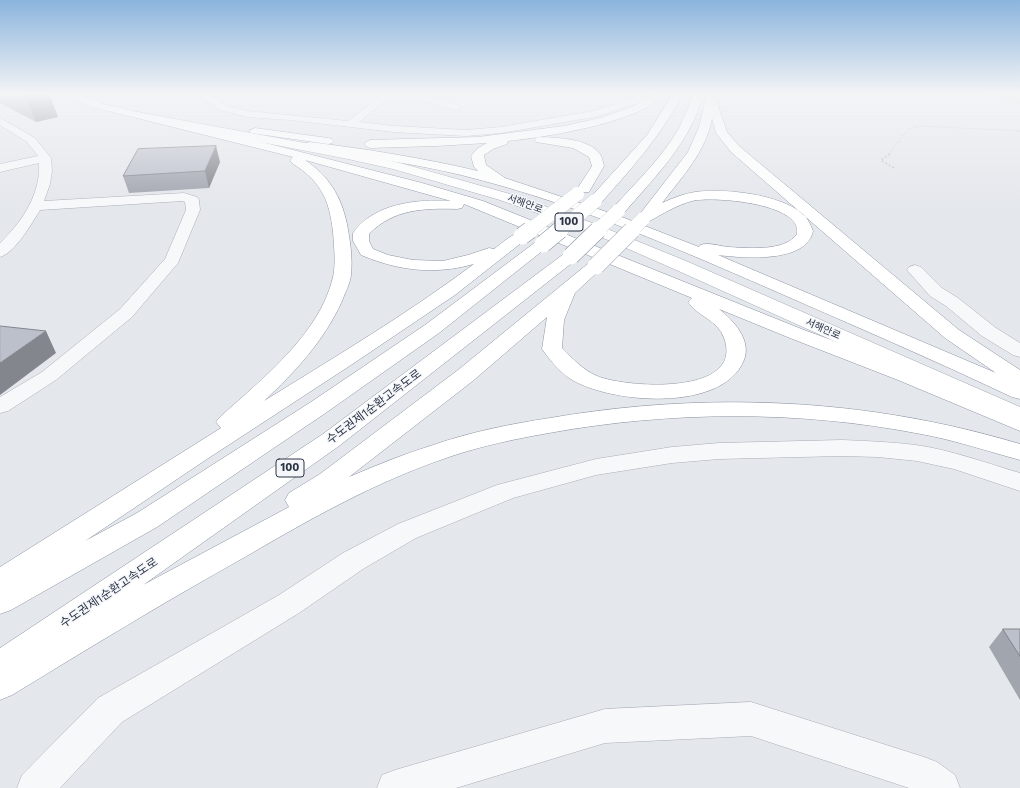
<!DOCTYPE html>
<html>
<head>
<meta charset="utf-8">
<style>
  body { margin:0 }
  canvas { display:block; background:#e4e7ec }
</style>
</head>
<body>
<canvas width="1020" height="788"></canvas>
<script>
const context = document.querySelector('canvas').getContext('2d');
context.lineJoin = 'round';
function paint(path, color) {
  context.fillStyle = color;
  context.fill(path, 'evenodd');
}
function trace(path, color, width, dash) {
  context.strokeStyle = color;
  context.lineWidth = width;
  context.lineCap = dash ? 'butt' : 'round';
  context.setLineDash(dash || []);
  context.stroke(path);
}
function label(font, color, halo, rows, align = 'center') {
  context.font = font + ' "Work Sans","Noto Sans KR",sans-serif';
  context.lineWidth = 3;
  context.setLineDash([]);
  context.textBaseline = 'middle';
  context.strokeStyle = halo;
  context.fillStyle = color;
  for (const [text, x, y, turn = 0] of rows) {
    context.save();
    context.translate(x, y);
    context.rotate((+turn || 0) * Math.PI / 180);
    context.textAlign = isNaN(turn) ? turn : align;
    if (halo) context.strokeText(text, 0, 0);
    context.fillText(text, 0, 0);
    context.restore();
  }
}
paint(new Path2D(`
  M980 94H1020V103Z`), '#c9d6c5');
const minor = new Path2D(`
  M198 94H209L226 106 247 111 348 121 378 98 400 94H418L459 105 461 107 456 110C435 105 404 92 384 103 375 107 367 116 359 122L394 126 466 130 501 127 593 111 632 99 639 94H650L638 103 594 117 501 133 466 136 394 132 290 120 247 117 220 110Z
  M0 118 35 138 51 158 52 171 50 184 44 201 184 193 197 197 199 200 200 210 178 263 132 317 56 380 8 411 0 413V397L42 372 120 309 165 259 186 210 185 202 182 201 40 210C32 223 15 253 0 257V243C22 222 41 194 39 163L0 172V164L38 156 27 142 0 125Z
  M915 265 921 267 942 288 958 298 996 328 1020 343V357L1013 355 982 336 946 306 930 296 907 270 909 267Z
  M842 440C867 441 891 442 916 445 951 450 986 463 1020 473V491L954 469 917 461 878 457 842 456 719 459 672 463 596 475 513 498 416 538 363 569 299 613 122 722 60 788H17L22 775 98 698 279 595 343 553 398 524 497 485 596 459 672 447 719 443Z
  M751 702 924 757 937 762 955 775 960 788H909L751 736 605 743 456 788H377L382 775 395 770 605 709Z`);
const major = new Path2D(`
  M67 94H79L103 104 137 112 348 151 400 163 510 194 595 224 686 261 1020 407V423L1012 421 674 269 585 230 500 200 393 169 348 159 137 118 96 108 79 102Z`);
const highway = new Path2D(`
  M653 94H664C640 123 545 137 508 141L507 144 493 149 484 155 486 165 505 178 613 214 611 211 613 208C636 182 662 158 679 128 685 117 689 105 693 94H703C692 141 654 178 623 214H614L699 247 700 245C709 242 719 246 728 247 747 248 785 252 797 234 803 203 712 196 692 201 677 205 662 214 648 222L643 223 638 222 636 219 688 152 699 127 706 98 705 95 714 94 727 132 739 146 959 330 1020 370V399L1012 397C932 359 850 324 768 288 676 248 582 207 484 181 427 165 368 157 310 150L306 149 304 146 306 143 310 142C366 149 423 158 478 171L474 167 471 156 478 148 487 143 436 146 370 148 366 146 364 144 366 142 370 140 478 137 564 126 600 118 632 107ZM712 118 716 133 731 152 945 338 996 373 718 255C741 258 807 264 813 231 811 226 808 219 804 215 781 194 724 188 695 192 683 194 673 198 662 203 682 177 706 152 712 118Z
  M673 94H683C661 136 631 169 600 204L595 205 590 204 588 201 590 198 647 135Z
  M137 112 250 139 422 183 483 201 804 330 914 370 1020 414V431L898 380 790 338 719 309C733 320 752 340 744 360 723 413 609 404 569 378 559 371 549 359 542 349L547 317 474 380 349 477C377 465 404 454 433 445 471 432 510 424 550 418 707 391 867 398 1020 444V460C987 451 954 440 921 434 798 410 671 411 549 433 515 439 481 446 449 457 377 481 310 519 245 557 166 601 89 648 12 695L0 700V648L323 434 565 253 571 251 577 253 579 256 577 259 339 446 143 585 289 507 285 500 289 493 320 474 458 370 590 262 596 261 602 262 604 266 575 293 564 320 562 348C573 359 583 370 597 376 626 388 745 396 724 338 718 320 697 316 688 302L692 298 464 204 462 208 457 209C424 208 393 209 369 234V241L373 249 388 255 413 260 443 261 468 255 489 248 494 249C504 242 515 230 527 233L530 236 455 295 351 365 204 461 85 541 137 513 311 402 425 325 537 241 543 239 549 241 551 244 439 333 327 412 157 527 11 610 0 614V567L221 428 216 422 220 417C261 380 320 334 333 277 336 263 334 247 333 232 329 198 321 182 292 163L290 160 293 157 133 117 132 115ZM305 160 451 201C418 199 374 203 353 233V241L361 255C399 271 435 275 474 264 407 314 335 357 264 401 295 372 324 341 342 301 345 293 350 284 351 275 353 259 350 240 347 224 341 196 329 176 305 160Z
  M255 128 328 138 332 139 334 141 332 143 328 144 251 133 249 131Z
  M540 137C558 138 588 138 600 154 602 157 603 162 604 166L589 192H579L577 189 592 166 589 157 573 148 536 142 534 140 536 138Z`);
trace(minor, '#a9aeb7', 1);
trace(major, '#a3abb8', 1);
trace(highway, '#8b94a3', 1);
trace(new Path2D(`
  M888 155 908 129 921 126 1020 131`), '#c2c5cb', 1, [1.5, 1.5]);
trace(new Path2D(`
  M890 154 881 160 894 168`), '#c2c5cb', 1.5, [2, 2]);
paint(minor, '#f7f8fa');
paint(major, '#fff');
paint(highway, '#fff');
const highwayBridgeFar1 = new Path2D(`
  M529 231 577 194
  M559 231 595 201
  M597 231 618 211
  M631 231 643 219`);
const highwayBridge = new Path2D(`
  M522 236 530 230
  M543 244 560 230
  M571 256 598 230
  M596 266 632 230`);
trace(highwayBridgeFar1, '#8b94a3', 14, []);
trace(highwayBridge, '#8b94a3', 18, []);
trace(highwayBridgeFar1, '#fff', 14);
trace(highwayBridge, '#fff', 17);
paint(new Path2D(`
  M0 94H49L58 117 36 122 0 103Z
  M220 162 209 188 129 193 123 176Z
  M1003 629H1020V700L989 647Z`), '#a1a5ae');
paint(new Path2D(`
  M32 94H49L58 117 36 122 25 95Z
  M216 146 220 162 209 188 205 171Z
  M46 331 56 353 0 395V363Z`), '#83868d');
const building = new Path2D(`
  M23 94H32L25 95Z
  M216 146 205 171 123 176 138 149Z
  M0 326 46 331 0 363Z
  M1003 629H1020V656Z`);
paint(building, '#bbc0ca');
trace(building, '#83868d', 1);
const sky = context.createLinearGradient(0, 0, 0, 204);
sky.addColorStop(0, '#8bb4dd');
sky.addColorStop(0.46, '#f3f4f6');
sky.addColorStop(1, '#f3f4f600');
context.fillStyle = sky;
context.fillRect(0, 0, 1020, 204);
label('10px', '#2b3445', '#f4f6f9', [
  ["서해안로",525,204,20],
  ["서해안로",823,329,24]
]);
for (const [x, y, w] of [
  [569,222,28],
  [290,468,28]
]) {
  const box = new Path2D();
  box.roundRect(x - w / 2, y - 9, w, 18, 3);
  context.fillStyle = '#f4f6f9';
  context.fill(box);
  trace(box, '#2b3445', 1);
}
label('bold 11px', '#2b3445', null, [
  ["100",569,222],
  ["100",290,468]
]);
label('12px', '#2b3445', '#f4f6f9', [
  ["수도권제1순환고속도로",374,407,-37],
  ["수도권제1순환고속도로",109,593,-34]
]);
</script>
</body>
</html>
